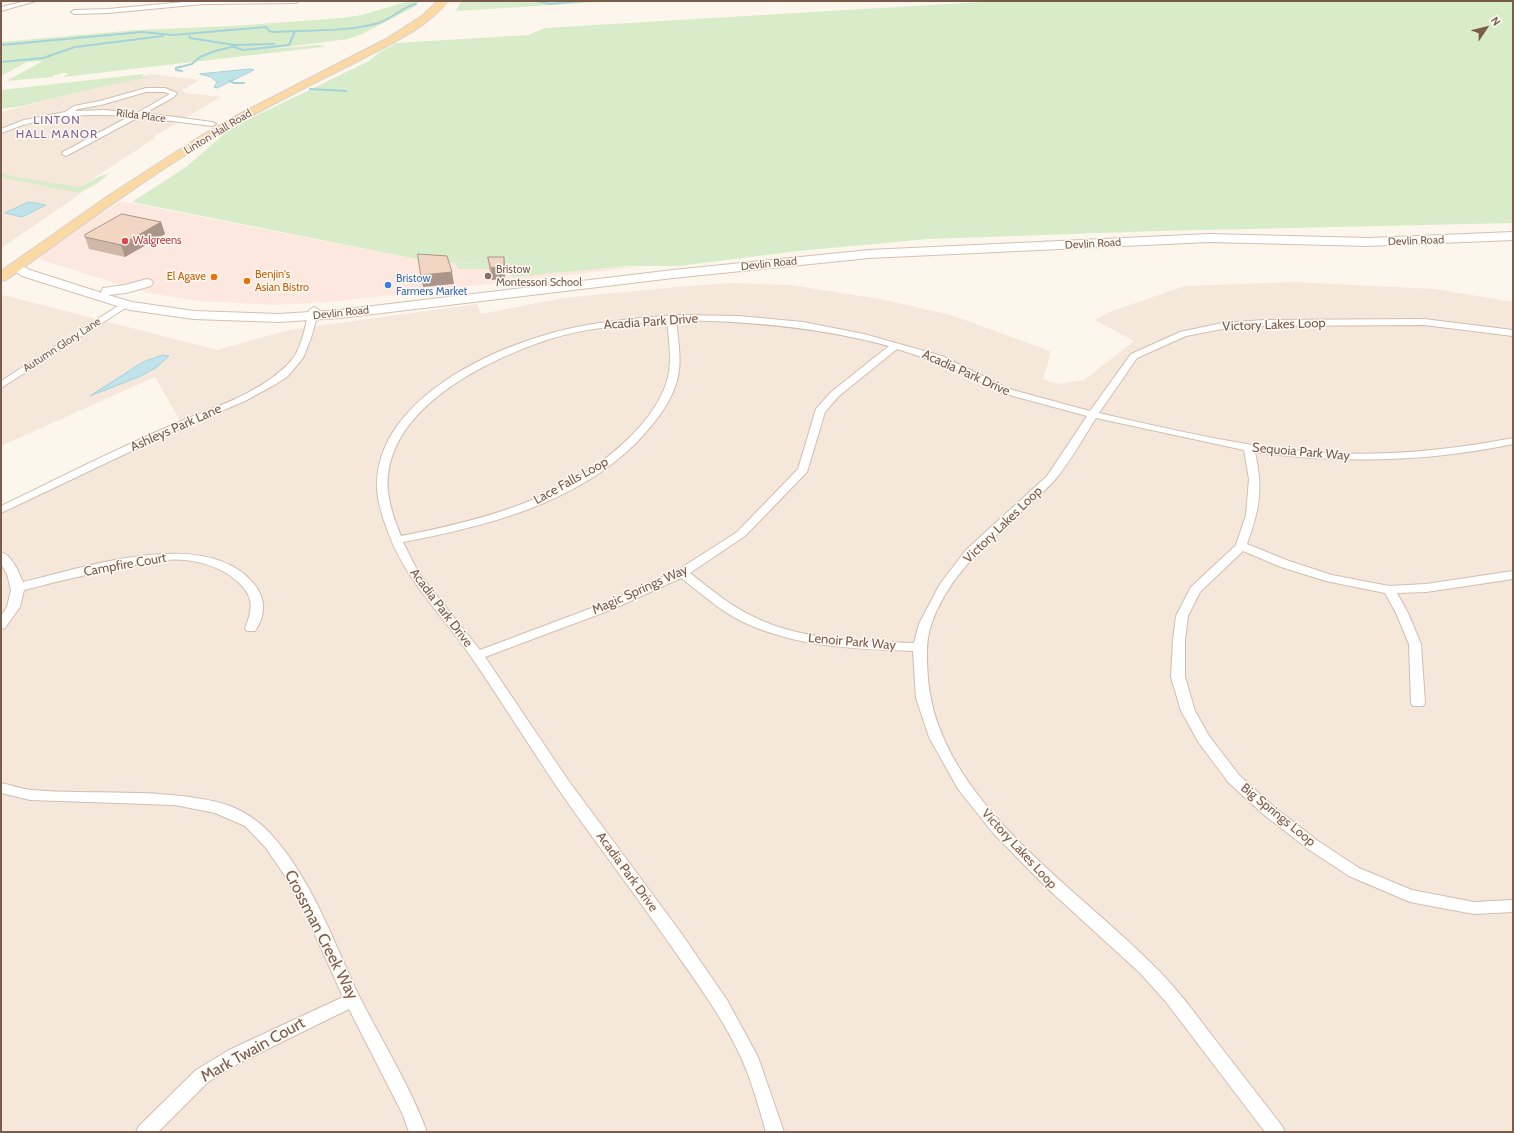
<!DOCTYPE html>
<html>
<head>
<meta charset="utf-8">
<style>
  body { margin:0 }
  #map { position:relative; width:1514px; height:1133px; overflow:hidden; background:#fdf6ec; font-family:Cabin,sans-serif }
  canvas { display:block }
  .frame { position:absolute; inset:0; border:2px solid #7a5c4d; pointer-events:none }
  .north { position:absolute; left:1466px; top:8px; width:40px; height:40px; -webkit-text-stroke:3px #fffaf3; paint-order:stroke; rotate:55deg; font-size:11px; font-weight:700; line-height:16px; text-align:center; color:#7a5c4d }
  .north::after { content:''; display:block; margin:auto; width:14px; height:18px; background:#7a5c4d; clip-path:polygon(50% 0,100% 100%,50% 72%,0 100%) }
</style>
</head>
<body>
<div id="map">
<canvas width="1514" height="1133"></canvas>
<div class="frame"></div>
<div class="north">N</div>
</div>
<script>
const context = document.querySelector('canvas').getContext('2d');
context.lineJoin = 'round';
function paint(path, color) {
  context.fillStyle = color;
  context.fill(path, 'evenodd');
}
function trace(path, color, width, dash) {
  context.strokeStyle = color;
  context.lineWidth = width;
  context.lineCap = dash ? 'butt' : 'round';
  context.setLineDash(dash || []);
  context.stroke(path);
}
function label(font, color, halo, rows, align = 'center') {
  context.font = font + ' Cabin,sans-serif';
  context.lineWidth = 3;
  context.setLineDash([]);
  context.textBaseline = 'middle';
  context.strokeStyle = halo;
  context.fillStyle = color;
  for (const [text, x, y, turn = 0] of rows) {
    context.save();
    context.translate(x, y);
    context.rotate((+turn || 0) * Math.PI / 180);
    context.textAlign = isNaN(turn) ? turn : align;
    if (halo) context.strokeText(text, 0, 0);
    context.fillText(text, 0, 0);
    context.restore();
  }
}
paint(new Path2D(`
  M151 74 200 80 182 90 186 93 221 97 153 137 155 138 74 191 82 193 1 248V112Z
  M1294 282 1435 289 1513 302V1132H1V510L182 424 155 377 1 446V298L4 295 217 350 289 330 477 304 481 314 563 298 677 287 732 283 790 285 886 300 954 316 1050 351 1048 364 1043 379 1058 384 1084 380 1134 341 1095 320 1112 311 1185 286Z`), '#f5e8da');
paint(new Path2D(`
  M120 201 431 262 638 267 330 302 273 305 199 301 148 293 41 260 40 256Z`), '#fde8e0');
paint(new Path2D(`
  M417 1 418 2 414 7 360 35 348 39 271 49 317 45 325 46 322 47 63 77 68 73H62L53 76V77L6 81 43 61 27 62 1 76V42L136 30 233 26 342 18 362 15 405 2Z
  M461 1H617L456 11Z
  M997 1H1513V223L1158 231 928 239 798 251 679 266H627L513 277 508 264 431 262 132 202 186 167 231 128 369 61 380 52 396 43 528 35 545 28Z
  M144 74 142 77 156 76 109 85 22 106 1 109V90Z
  M1 173 20 178 80 187 100 176 109 174 98 183 79 193 1 177Z
  M455 263 501 264 503 269H458Z`), '#d8ecc9');
const water = new Path2D(`
  M251 69 254 70 217 88 214 87 217 82 211 77 200 74Z
  M29 202 46 205 22 217 5 213Z
  M163 355 169 356 157 367 141 376 90 396 143 362Z`);
paint(water, '#bfe3e8');
trace(water, '#a5d3da', 1);
trace(new Path2D(`
  M536 1 550 4 581 1
  M189 34 190 38 234 45 274 44
  M1 45 142 32 173 35 266 27 269 31 273 32C306 30 343 32 375 24 390 21 401 7 416 4
  M234 47 243 50 289 45 295 31
  M1 62 43 58 75 47 163 36
  M182 71 176 70V68L192 64 200 57 215 51 236 46
  M230 81 234 83H244
  M310 89 346 91`), '#a5d3da', 2);
const street = new Path2D(`
  M26 1H36L1 11V7Z
  M195 1H299L296 3 203 4 108 13 74 14 71 12 74 10 108 9Z
  M146 88H165L177 93 174 97 145 113 212 122 216 124 212 126 139 117 66 156 62 154 63 152 130 116C96 114 63 114 31 123 20 125 11 130 1 133V129L24 120 65 112 74 106 100 101ZM146 92H164L170 94 137 113 105 110 75 111 78 109 101 105Z
  M124 302 129 305 127 307 1 388V381Z
  M314 307 319 310 311 338 303 358 288 376 276 384 245 401 163 436 1 513V506C55 480 108 453 163 429 204 410 257 397 289 363 302 350 305 327 309 310Z
  M674 315 739 316 803 322 864 334 942 356 1009 389 1090 411 1131 354 1180 332 1222 323 1264 320 1424 319 1513 330V336L1424 325 1264 326 1222 329 1186 336 1137 358 1099 413C1169 429 1239 446 1311 452 1379 457 1446 451 1513 438V444C1427 462 1342 464 1255 452 1263 490 1260 508 1247 544L1289 561 1332 575 1389 586 1426 584 1513 571V579L1426 592 1397 593 1408 613 1421 644 1425 703 1423 706H1413L1411 703 1409 644 1396 613 1385 593 1326 581 1281 567 1243 551 1200 592 1188 616 1185 640V677L1195 711 1209 736 1239 775 1273 806 1318 841 1359 868 1412 890 1474 902 1513 900V912L1474 914 1410 902 1349 876 1308 849 1263 814 1229 783 1199 743 1181 711 1171 677 1173 640 1176 616 1191 587 1236 545 1246 515 1249 479 1244 450 1096 418C1084 437 1067 467 1053 482 1009 527 952 563 931 625 925 644 927 660 928 679 938 799 1074 885 1152 964 1174 985 1192 1009 1210 1033 1234 1064 1258 1095 1282 1126L1285 1132H1265L1166 1002 1140 973 1048 889 993 833 958 789 929 737 916 698 913 651C855 649 796 647 743 622 720 611 701 593 681 578L613 609 485 657 568 780 681 933 727 1000 758 1057 784 1132H766C758 1105 751 1077 738 1051 720 1014 695 980 671 946 638 898 602 851 568 803 533 753 502 701 467 651 438 610 404 578 387 529 382 516 378 503 377 490 374 406 477 355 545 335 587 322 631 319 674 315ZM676 320C748 321 819 327 889 346L831 392 816 409 798 469 737 532 678 570 605 603 480 650 418 572 403 542C487 526 575 504 637 442 653 425 669 406 676 384 683 364 678 341 676 320ZM667 321C669 341 673 365 666 384 659 404 645 422 631 436 569 498 484 520 401 536 395 522 390 507 388 492 381 410 486 360 550 339 588 327 628 325 667 321ZM897 349 947 365 1002 393 1087 416 1047 476 966 550 940 584 919 624 914 643C859 641 799 641 750 615 728 604 709 588 690 573L745 536 807 472 825 412 839 396Z
  M1 552C12 555 19 573 23 582 84 568 206 525 254 584 266 599 266 615 255 631H247L245 628C253 610 254 596 238 582 224 569 204 562 185 560 167 558 149 562 131 566 95 572 59 581 24 590L20 607 5 628 1 629V616L7 607 11 590 7 574 1 564Z
  M1 783C11 785 21 789 31 790 93 795 156 788 217 802 241 808 261 821 276 840 314 885 334 943 359 996 382 1041 409 1084 427 1132H409L403 1115 349 1009 241 1062 208 1082 158 1132H136L139 1126 196 1070 229 1050 343 997 308 919 285 876 266 848 245 826 215 813 175 805 30 800 1 793Z`);
const secondary = new Path2D(`
  M1513 232V240L1368 246 1209 242 869 258 673 278 340 318 279 322 194 319 130 310 22 276 8 266 14 262 30 270 102 293 101 291 103 288 125 285 147 279 151 280 153 283 151 286 126 293 108 295 132 302 194 311 279 314 340 310 673 270 869 250 1209 234 1368 238Z`);
const primary = new Path2D(`
  M438 1H448C427 28 390 44 360 60 319 81 277 101 237 124 156 170 81 226 6 280L1 281V271L108 196 199 137 230 119 386 39 422 16Z`);
trace(street, '#d1beb0', 2);
trace(secondary, '#d6c0b0', 2);
trace(primary, '#dad1cd', 2);
paint(street, '#fff');
paint(secondary, '#fff');
paint(primary, '#fbd9a5');
paint(new Path2D(`
  M161 222 165 234 125 257 89 249 85 237Z
  M488 257H504L505 269V278L492 280 489 269Z`), '#d1b7a8');
paint(new Path2D(`
  M161 222 165 234 125 257 121 245Z
  M504 257 505 269V278L492 280 491 268Z
  M452 272 454 284 423 287 421 275Z`), '#aa9588');
const building = new Path2D(`
  M122 214 161 222 121 245 85 237V235Z
  M418 254 447 256 452 272 421 275Z
  M488 257H504V266L491 268Z`);
paint(building, '#f3d5c3');
trace(building, '#aa9588', 1);
for (const [x, y, r, color] of [
  [125,241,4,"#e0444e"],
  [488,276,4,"#8d6e63"],
  [214,277,4,"#e8710a"],
  [247,281,4,"#e8710a"],
  [388,285,4,"#3f7fe0"]
]) {
  const dot = new Path2D();
  dot.arc(x, y, r, 0, 2 * Math.PI);
  context.fillStyle = color;
  context.fill(dot);
  trace(dot, '#fffaf3', 1.5);
}
label('11px', '#7a5c4d', '#fffaf3', [
  ["Rilda Place",141,116,7],
  ["Linton Hall Road",218,132,-31],
  ["Devlin Road",1416,241,-2],
  ["Devlin Road",1093,244,-3],
  ["Devlin Road",769,264,-6],
  ["Devlin Road",341,313,-6],
  ["Autumn Glory Lane",62,345,-33]
]);
label('11px', '#be3a42', '#fffaf3', [
  ["Walgreens",133,241]
], 'left');
label('11px', '#785e54', '#fffaf3', [
  ["Bristow",496,270],
  ["Montessori School",496,283]
], 'left');
label('11px', '#c56008', '#fffaf3', [
  ["Benjin's",255,275],
  ["Asian Bistro",255,288],
  ["El Agave",206,277,"right"]
], 'left');
label('11px', '#366cbe', '#fffaf3', [
  ["Bristow",396,279],
  ["Farmers Market",396,292]
], 'left');
context.letterSpacing = '1px';
label('12px', '#846695', '#fffaf3', [
  ["LINTON",57,120],
  ["HALL MANOR",57,134]
]);
context.letterSpacing = '0px';
label('13px', '#7a5c4d', '#fffaf3', [
  ["Acadia Park Drive",651,322,-4],
  ["Victory Lakes Loop",1274,325,-2],
  ["Acadia Park Drive",966,373,24],
  ["Ashleys Park Lane",176,428,-24],
  ["Sequoia Park Way",1301,452,5],
  ["Lace Falls Loop",571,481,-29],
  ["Victory Lakes Loop",1003,525,-44],
  ["Campfire Court",125,565,-10],
  ["Magic Springs Way",640,590,-24],
  ["Acadia Park Drive",441,608,53],
  ["Lenoir Park Way",852,642,5],
  ["Big Springs Loop",1278,815,39],
  ["Victory Lakes Loop",1019,849,47],
  ["Acadia Park Drive",627,872,54]
]);
label('16px', '#7a5c4d', '#fffaf3', [
  ["Crossman Creek Way",321,935,63],
  ["Mark Twain Court",253,1050,-29]
]);
</script>
</body>
</html>
